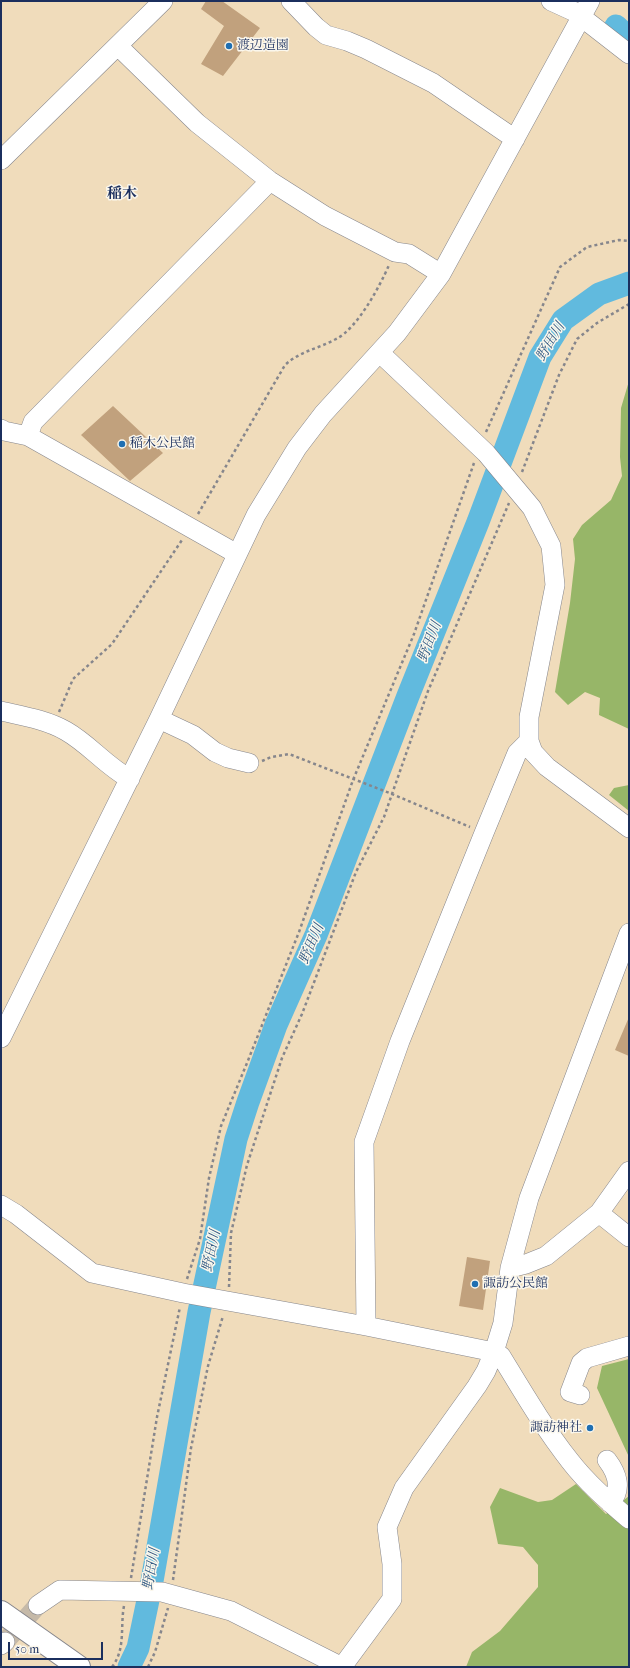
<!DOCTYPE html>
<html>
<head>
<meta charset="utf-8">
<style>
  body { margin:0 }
  #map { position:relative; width:630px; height:1668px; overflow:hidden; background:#f0dcbb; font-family:"IM FELL French Canon",serif }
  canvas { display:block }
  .frame { position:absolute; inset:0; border:2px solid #1b2f5e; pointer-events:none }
  .scale { position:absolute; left:8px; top:1642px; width:95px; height:18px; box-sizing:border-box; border:2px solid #1b2f5e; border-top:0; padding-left:5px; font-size:12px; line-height:14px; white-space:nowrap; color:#1b2f5e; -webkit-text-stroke:3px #fbf7ec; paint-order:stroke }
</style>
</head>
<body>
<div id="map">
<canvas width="630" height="1668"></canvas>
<div class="frame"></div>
<div class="scale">50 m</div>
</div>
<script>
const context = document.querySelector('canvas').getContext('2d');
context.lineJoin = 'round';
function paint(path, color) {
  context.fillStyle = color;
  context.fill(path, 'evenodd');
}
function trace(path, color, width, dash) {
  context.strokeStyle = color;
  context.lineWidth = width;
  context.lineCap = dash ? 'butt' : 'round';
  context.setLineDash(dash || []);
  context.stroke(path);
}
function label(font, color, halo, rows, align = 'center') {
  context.font = font + ' "IM FELL French Canon","Noto Serif JP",serif';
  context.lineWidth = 3;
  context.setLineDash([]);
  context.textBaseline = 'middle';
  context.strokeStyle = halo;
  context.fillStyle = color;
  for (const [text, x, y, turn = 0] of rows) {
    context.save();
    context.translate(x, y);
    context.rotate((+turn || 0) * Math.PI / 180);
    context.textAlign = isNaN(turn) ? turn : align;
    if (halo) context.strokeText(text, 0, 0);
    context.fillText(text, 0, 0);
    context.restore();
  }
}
paint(new Path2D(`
  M629 381V729L599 715 600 698 585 692 568 705 555 692 570 603 575 559 573 539 582 525 611 500 622 476 620 457 621 408Z
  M629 785V811L609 795 614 788Z
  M629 1359V1457L597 1388 602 1366Z
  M576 1484 606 1514 629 1496V1667H466L472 1652 500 1631 538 1587V1565L523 1547 498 1544 490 1507 500 1488 538 1502 552 1500Z`), '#97b668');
trace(new Path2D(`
  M616 26 629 38
  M129 1667 138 1648 152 1581 199 1312 236 1139 248 1102 276 1025 316 935 408 696 478 522 540 357 563 320 599 294 629 283`), '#61bade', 23);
paint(new Path2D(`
  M206 1H222L260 28 223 76 201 64 224 26 201 9Z
  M113 406 163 453 130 481 81 435Z
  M629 1017V1056L615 1050Z
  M467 1257 490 1261 483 1310 459 1306Z`), '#c1a17d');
trace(new Path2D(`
  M5 1642 38 1605`), '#c5b9a8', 19, [19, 10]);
const minor = new Path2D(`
  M291 1 316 27 326 35 347 41 366 49 433 83 515 139
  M551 1 575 12 629 54
  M118 46 197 123 270 181 325 216 395 252 409 254 441 274
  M1 160 163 1
  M380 353 486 453 532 508 551 546 555 585 529 717V741L533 752 547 767 629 828
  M1 429 4 431 28 436 237 554
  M28 436 33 422 270 181
  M1 711C23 716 47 720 66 731 89 744 106 766 130 779
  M159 719 193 735 215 752 228 758 249 763
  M629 933 529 1198 510 1268 503 1323 494 1352 501 1356C523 1392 544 1428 570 1461 587 1483 608 1501 629 1519
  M1 1038 159 719 256 515 297 448 323 414 397 333 441 274 590 1
  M1 1205 16 1214 92 1273 183 1293 366 1326 494 1352 486 1371 477 1386 404 1488 387 1527 392 1564V1599L342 1667 231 1611 162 1592 60 1590 38 1605
  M599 1213 629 1237
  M510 1268 526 1264 546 1256 599 1213 629 1171
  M366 1326 364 1142 400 1041 484 833 517 753 529 741
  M580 1395 570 1392 581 1363 587 1358 629 1346
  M607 1460C617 1473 623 1489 610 1503
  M1 1645 5 1642`);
const highway = new Path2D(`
  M1 1612 79 1667`);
trace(minor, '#86868c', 20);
trace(highway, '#86868c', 24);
trace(new Path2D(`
  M486 432 560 267 587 247 619 240 629 241
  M522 472 559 375 577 339 597 323 629 304
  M198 514 285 365C300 351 318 349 336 339 357 329 380 286 389 265
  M59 712 73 679 112 644 182 540
  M262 761 271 757 289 754 392 794 470 827
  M187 1279 200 1239 209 1178 221 1126 247 1063 299 932 353 780 414 634 474 463
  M229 1287 231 1233 247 1165 282 1058 302 1014 356 872 384 817 428 691 509 503
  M131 1578 157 1417 180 1307
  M173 1580 191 1448 208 1366 223 1316
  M112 1667C126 1649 120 1626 124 1606
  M148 1667 155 1652 168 1608`), '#86868c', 2.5, [3, 3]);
trace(minor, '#fff', 19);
trace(highway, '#fff', 22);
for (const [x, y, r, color] of [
  [229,46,4,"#1f6fb2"],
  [122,444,4,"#1f6fb2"],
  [475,1284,4,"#1f6fb2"],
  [590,1428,4,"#1f6fb2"]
]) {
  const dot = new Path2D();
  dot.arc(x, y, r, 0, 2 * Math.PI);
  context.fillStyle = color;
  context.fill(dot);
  trace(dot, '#fbf7ec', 1.5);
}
label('13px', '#1b2f5e', '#fbf7ec', [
  ["渡辺造園",237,46],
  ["稲木公民館",130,444],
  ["諏訪公民館",483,1284],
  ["諏訪神社",582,1428,"right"]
], 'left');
label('italic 14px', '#305984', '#fbf7ec', [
  ["野田川",551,342,-59],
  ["野田川",430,642,-69],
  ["野田川",312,944,-67],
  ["野田川",212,1251,-78],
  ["野田川",152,1569,-80]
]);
label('bold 15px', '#1b2f5e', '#fbf7ec', [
  ["稲木",122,194]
]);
</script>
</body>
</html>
